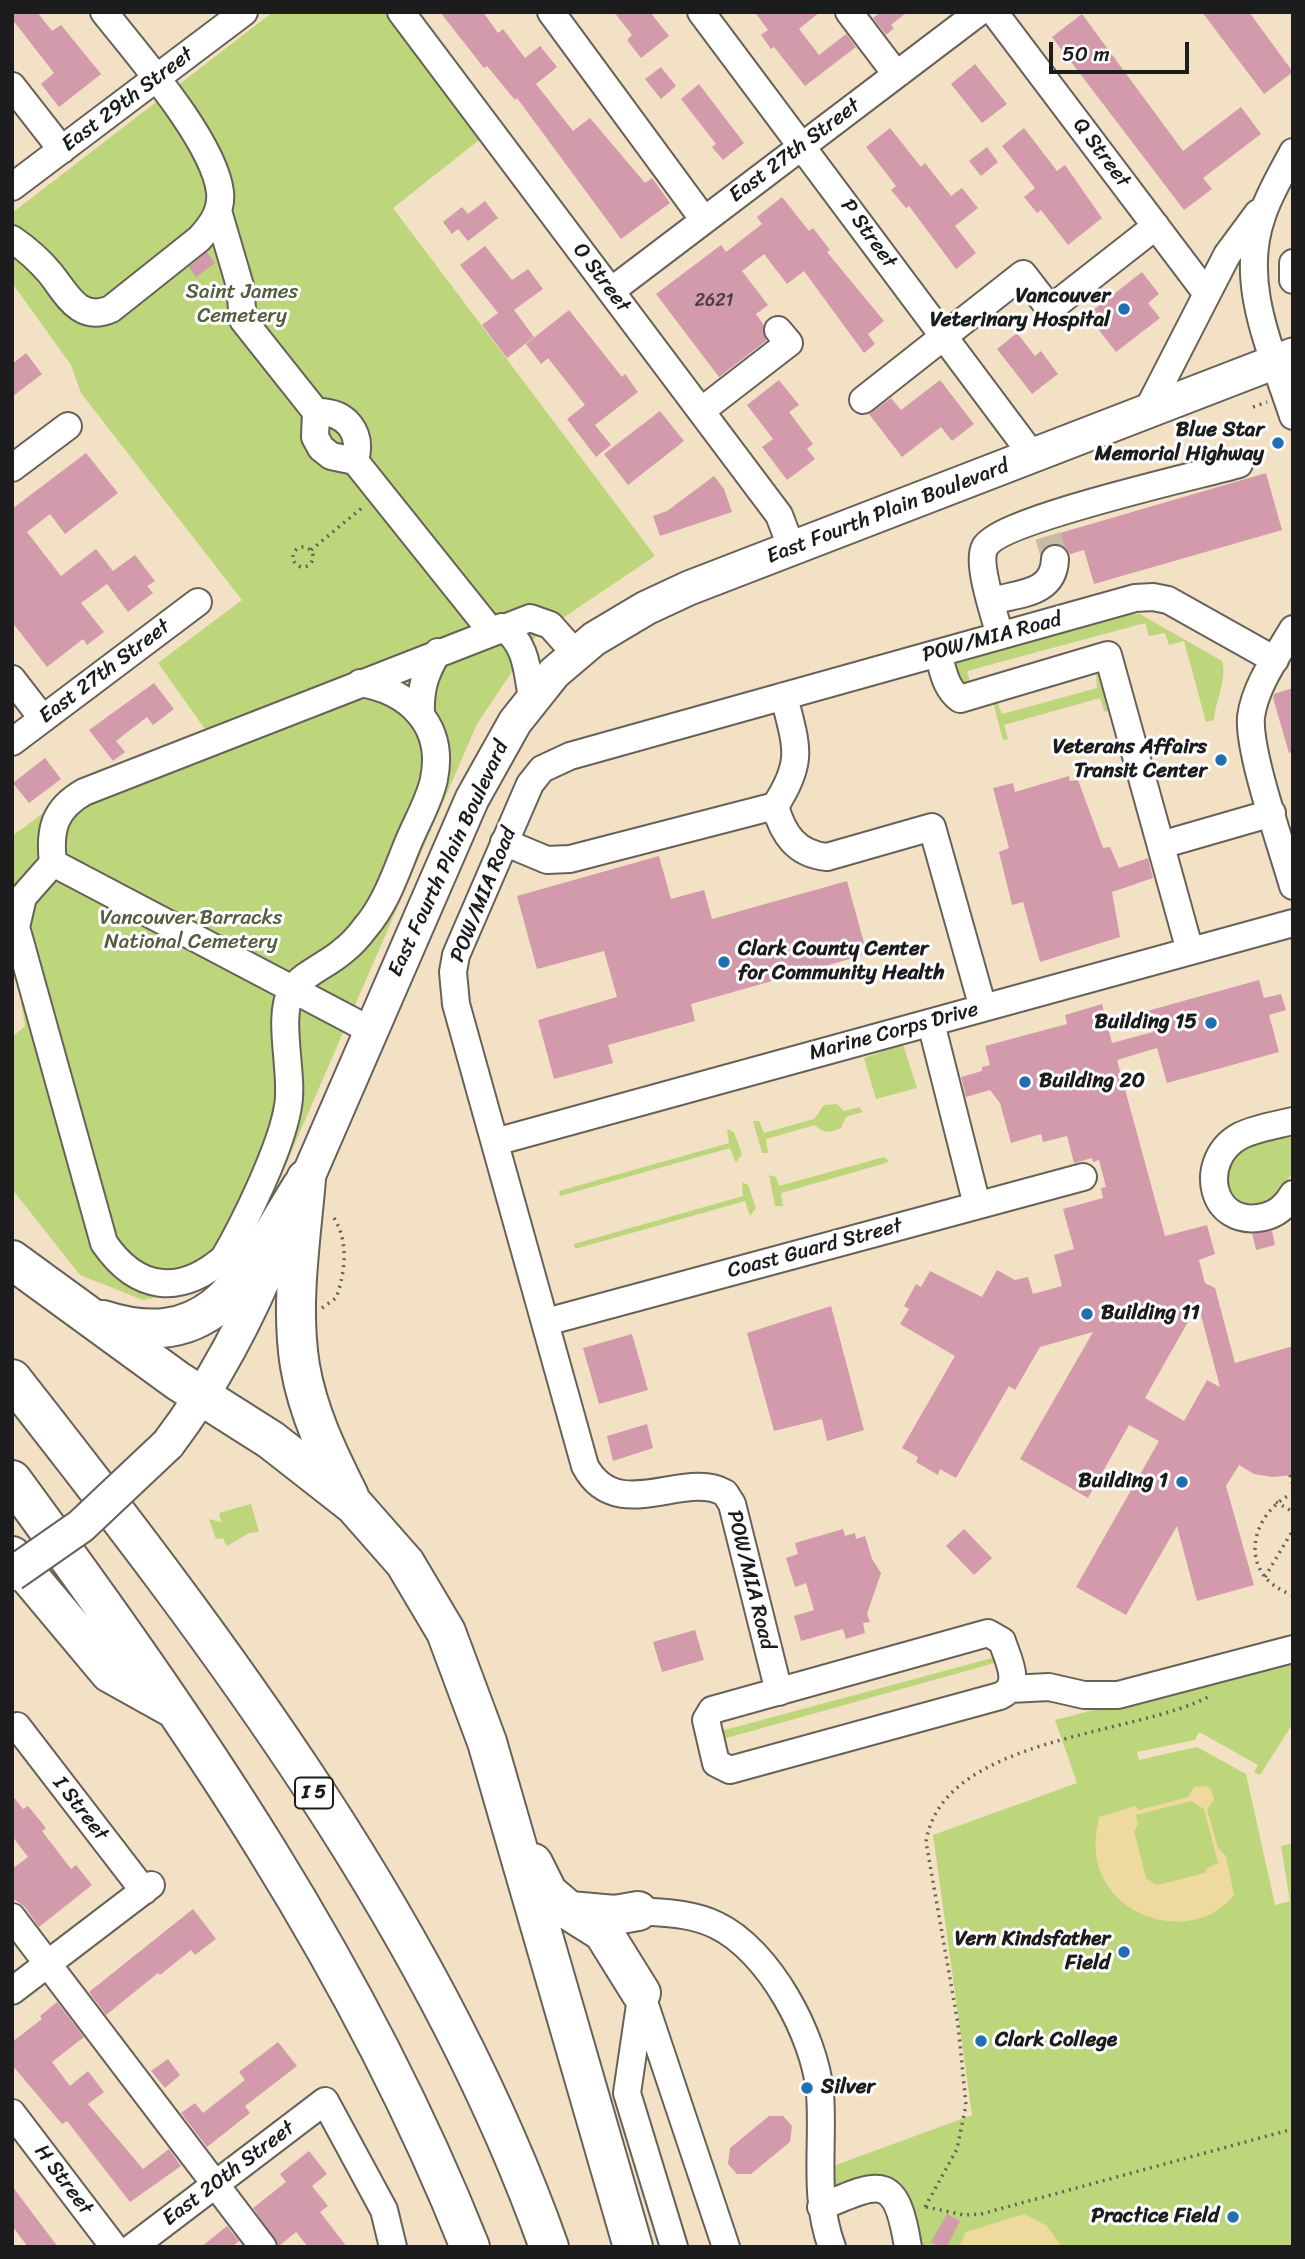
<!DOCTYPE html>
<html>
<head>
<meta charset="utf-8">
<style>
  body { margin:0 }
  #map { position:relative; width:1305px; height:2259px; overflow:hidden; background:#f3e1c6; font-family:Sriracha,sans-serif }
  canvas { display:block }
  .frame { position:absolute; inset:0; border:14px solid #1c1c1c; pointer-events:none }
  .scale { position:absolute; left:1049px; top:42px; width:140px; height:32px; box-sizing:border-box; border:4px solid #1c1c1c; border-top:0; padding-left:9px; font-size:21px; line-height:24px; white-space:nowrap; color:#1c1c1c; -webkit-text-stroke:5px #fff; paint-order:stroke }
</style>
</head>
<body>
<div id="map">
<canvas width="1305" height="2259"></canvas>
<div class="frame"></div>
<div class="scale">50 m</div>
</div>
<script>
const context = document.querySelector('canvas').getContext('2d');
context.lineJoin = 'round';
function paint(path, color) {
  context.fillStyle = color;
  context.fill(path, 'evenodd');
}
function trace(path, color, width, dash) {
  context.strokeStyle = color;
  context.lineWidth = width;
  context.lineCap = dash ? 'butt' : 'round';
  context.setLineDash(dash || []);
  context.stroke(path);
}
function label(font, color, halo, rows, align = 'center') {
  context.font = font + ' Sriracha,sans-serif';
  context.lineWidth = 6;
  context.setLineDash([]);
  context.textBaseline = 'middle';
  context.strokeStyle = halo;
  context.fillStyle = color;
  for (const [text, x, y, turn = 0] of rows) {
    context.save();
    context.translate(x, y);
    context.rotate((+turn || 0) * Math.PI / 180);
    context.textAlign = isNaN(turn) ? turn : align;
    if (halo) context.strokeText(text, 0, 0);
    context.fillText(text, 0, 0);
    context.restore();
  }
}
paint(new Path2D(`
  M273 12H388L483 137 393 208 655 556 536 636 477 724 250 1247 203 1288 143 1300 80 1275 12 1189V1037L25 1026 12 949V836L91 778 207 732 158 663 242 600 81 393 71 365 12 283V213Z
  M1140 614 1222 661C1228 678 1215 702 1214 720L1206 722 1184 641 1169 645 1165 633 1149 636 1145 623 967 671 971 685H959L952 662 1121 615Z
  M1096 673 1100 677 1108 712 1104 711 1100 698 1004 725 1008 739 1003 740 993 702 997 701 1002 714 1097 688Z
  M903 1044 917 1088 876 1099 864 1058Z
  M837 1104 844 1111 859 1107 863 1112 846 1117 841 1128C831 1133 824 1134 815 1125L766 1139 768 1153H762L753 1121H759L764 1133 814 1119 824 1105Z
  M1293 1128V1172L1275 1198 1264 1204 1242 1203 1225 1187 1227 1152Z
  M727 1129 734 1132 742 1154 736 1163 730 1148 560 1196 559 1191 729 1143Z
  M884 1157 889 1161 886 1163 781 1193 783 1206H775L769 1175 776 1177 779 1186Z
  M742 1182 748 1185 756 1208 750 1216 745 1201 575 1249 574 1244 743 1196Z
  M251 1504 259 1532 249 1533 227 1546 223 1538 216 1539 209 1519 221 1522 219 1513Z
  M996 1657 998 1662 723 1739 721 1731Z
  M1293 1658V1723L1260 1775 1254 1772 1258 1765 1199 1732 1195 1740 1137 1752 1139 1760 1197 1747 1246 1774 1275 1905 1290 1901 1281 1846 1293 1843V2247H912L902 2205 833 2191 828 2168 972 2115 933 1835 1077 1783 1055 1720Z`), '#bdd67b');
paint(new Path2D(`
  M1205 1786 1211 1789 1214 1800 1207 1809 1218 1848 1226 1856 1234 1895C1195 1944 1109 1921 1097 1860 1094 1845 1096 1832 1099 1817L1135 1806 1139 1810 1188 1797 1194 1787ZM1191 1801 1204 1809 1218 1863 1207 1868 1205 1873 1157 1885 1146 1878 1134 1831 1138 1825 1136 1815Z
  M1024 2214 1047 2226 1062 2247H959L966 2232Z`), '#eeda9e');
paint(new Path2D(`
  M12 12H37L52 31 61 25 101 74 59 107 41 84 54 73 12 19Z
  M440 12H483L498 33 503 29 525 58 540 46 557 67 536 84 573 131 590 118 645 183 652 178 670 203 621 239 517 98 515 100 487 66 484 68Z
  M614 12H650L669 36 641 58 627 40 632 35Z
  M755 12H820L799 29 819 55 846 34 856 47 805 86 774 47 771 49 761 35 768 30Z
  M881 12H907L891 25 894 28 886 35 873 18Z
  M1202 12H1249L1293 72 1264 94Z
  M1082 14 1183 151 1241 107 1261 134 1203 178 1212 189 1184 210 1052 37Z
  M975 64 1007 104 982 123 951 84Z
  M661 67 676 86 661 99 645 79Z
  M699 84 744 143 723 160 712 147 716 144 681 99Z
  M890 128 921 167 925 163 951 196 962 188 978 208 955 226 976 253 956 269 909 206 906 208 891 190 896 186 866 147Z
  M1024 128 1057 171 1065 165 1102 218 1068 245 1041 210 1037 213 1024 197 1035 188 1002 146Z
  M987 147 998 162 981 176 969 161Z
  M782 197 809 231 813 228 830 250 827 252 884 321 868 334 875 344 864 353 804 271 787 284 764 254 742 271 768 305 756 314 763 324 766 341 719 377 656 294 721 245 726 252 762 224 757 217Z
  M485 201 498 218 468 241 458 229 452 234 443 222 462 207 468 214Z
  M485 246 512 280 528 269 543 289 514 310 534 337 507 358 482 325 498 313 460 265Z
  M207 252 215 263 196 277 189 267Z
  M1142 272 1159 294 1148 303 1160 318 1116 352 1087 315Z
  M569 310 622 377 625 374 638 392 595 425 611 445 596 457 567 419 585 405 548 358 541 364 526 344Z
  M1017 333 1035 356 1041 351 1058 374 1032 394 997 349Z
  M26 353 42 374 12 397V364Z
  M779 380 799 405 789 412 813 444 807 449 815 459 787 480 762 447 773 439 747 405Z
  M940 380 974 424 952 441 941 427 902 457 869 414 891 398 901 410Z
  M660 411 684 441 628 485 604 454Z
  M86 453 118 493 65 534 50 514 27 532 61 576 96 549 113 571 135 555 155 581 147 586 153 593 128 612 107 584 81 603 104 632 87 645 83 639 47 667 12 622V509Z
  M1266 473 1282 530 1094 584 1084 550 1070 554 1065 547 1057 543 1049 545 1040 554 1036 540Z
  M714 476 724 489 732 512 660 536 653 516 667 511Z
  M154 683 174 709 153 725 147 717 116 741 125 752 113 761 89 730Z
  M1293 688V752L1289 753 1273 698 1274 694Z
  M45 758 61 779 29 803 13 783Z
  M1069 776 1070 781 1078 780 1103 848 1110 847 1119 868 1148 858 1153 878 1112 892 1120 937 1040 962 1023 902 1012 905 999 852 1009 848 993 788 1013 783 1015 792Z
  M659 856 671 899 704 890 712 919 847 881 867 954 691 1004 695 1021 608 1045 613 1063 554 1079 538 1020 617 997 604 951 537 969 517 896Z
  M1259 980 1264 998 1281 994 1286 1010 1269 1015 1279 1052 1167 1083 1157 1048 1117 1060 1165 1236 1207 1225 1215 1254 1199 1260 1205 1283 1215 1288 1235 1363 1293 1346V1475L1272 1477 1254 1474 1239 1465 1226 1486 1254 1585 1197 1601 1177 1526 1126 1615 1076 1587 1159 1441 1129 1425 1088 1498 1020 1459 1093 1332 1040 1347 1015 1390 1009 1386 956 1478 940 1469 938 1475 916 1462 918 1457 902 1448 955 1356 900 1324 909 1309 904 1306 916 1284 921 1287 930 1271 982 1297 997 1270 1015 1280 1028 1277 1033 1294 1062 1286 1054 1255 1074 1249 1063 1209 1103 1198 1101 1188 1106 1187 1099 1160 1093 1162 1092 1158 1074 1163 1067 1136 1043 1142 1041 1134 1011 1143 1000 1103 990 1090 966 1097 961 1077 982 1071V1067L990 1065 985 1046 1067 1024 1065 1015 1102 1004 1112 1043 1153 1032 1147 1011ZM1198 1304 1220 1387 1207 1380 1184 1421 1145 1398Z
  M1272 1231 1275 1245 1256 1250 1252 1233Z
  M831 1306 864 1430 827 1441 822 1419 774 1431 747 1333Z
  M632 1334 648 1390 599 1404 583 1348Z
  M647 1424 653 1448 613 1461 607 1436Z
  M843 1529 845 1536 855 1533 856 1539 865 1536 872 1559 881 1573 867 1614 870 1622 863 1623 865 1633 846 1639 843 1629 801 1641 794 1616 814 1610 806 1583 795 1587 786 1558 798 1554 795 1543Z
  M964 1529 992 1558 974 1575 946 1546Z
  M695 1630 704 1660 662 1672 653 1642Z
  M12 1795 23 1809 28 1806 46 1828 42 1831 71 1869 76 1865 92 1885 39 1927 25 1907 12 1898V1869L28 1857 12 1836Z
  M193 1909 216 1939 195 1955 191 1950 160 1975 158 1973 106 2015 89 1992Z
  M57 2002 84 2037 52 2062 70 2086 88 2071 104 2092 88 2104 143 2169 169 2149 181 2166 130 2202 67 2121 62 2124 12 2065V2042L42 2019 40 2016Z
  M278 2042 297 2066 245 2106 250 2113 207 2147 181 2113 195 2103 203 2113 245 2080 239 2072Z
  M168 2059 180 2075 165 2088 151 2071Z
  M769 2116H783L792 2126 790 2142 751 2174H737L728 2164 730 2148Z
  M309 2151 327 2174 312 2186 328 2206 320 2212 347 2247H308L296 2232 279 2246 253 2208 286 2182 280 2174Z
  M12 2186 58 2247H28L12 2226Z
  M947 2214 960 2221 947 2247H940L931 2242Z
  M227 2226 239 2241 232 2247H201Z`), '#d29aaa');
trace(new Path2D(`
  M1048 536 1055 559`), '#c8baa4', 26, [26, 13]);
const minor = new Path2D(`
  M401 12 779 515 792 549
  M551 12 704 220
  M701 12 1033 456
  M849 12 896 74
  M994 12 1207 294
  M12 86 62 150
  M1293 152C1282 173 1269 194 1262 216 1238 284 1272 351 1293 416
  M12 187 244 12
  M218 211 240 286 243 320 316 412 315 437 321 448 331 456 355 461 491 631
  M12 239C25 248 40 261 50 273 67 294 79 323 111 309L199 239C211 226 222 212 220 192 214 141 137 54 104 12
  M1293 263V280
  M611 291 979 12
  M863 400 1023 274 1050 309 1156 226
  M701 411 789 343 778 330
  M316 412C346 411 363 432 355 461
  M1146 413 1227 255 1258 213
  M12 468 68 426
  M992 601C1020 593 1054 594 1055 559
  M502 627C527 643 527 671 532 698
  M1293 629C1277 656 1255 686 1251 717 1248 752 1282 847 1293 886
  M1000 636C995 616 976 563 985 547 1001 519 1197 476 1239 464
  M938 653C943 670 945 688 960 699L1108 655 1190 951
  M12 679 43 719
  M421 714C420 689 425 673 438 652
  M12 742 198 602
  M775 806C805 760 796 746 784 696
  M504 842 547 860 570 859 775 806C783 834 796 854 827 857L932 827 983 1008
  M1161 845 1272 813
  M53 863 23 897 16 927 104 1243C137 1291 180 1296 224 1258 245 1222 282 1146 288 1106 294 1074 276 1017 292 990 302 974 329 964 343 951 351 945 359 936 365 928 386 904 396 872 408 843 416 823 430 800 434 779 445 725 409 691 360 683
  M931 1023 977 1205
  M370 1030 53 863C49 830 54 809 84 792L530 618 550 625 575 653
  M1293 1121C1276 1125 1256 1128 1240 1136 1197 1159 1209 1229 1264 1217 1277 1214 1286 1206 1293 1194
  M495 1142 1293 923
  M546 1322 1083 1177
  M988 1633 1002 1641C1008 1660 1023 1685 1000 1696L730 1770 716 1763 706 1720 712 1710Z
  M1010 1689 1049 1687 1084 1695H1118L1293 1649
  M779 1692 732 1504 725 1493C685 1469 617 1526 585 1466L456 1004 453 972 456 955 530 784 542 769 570 756 1135 598 1153 597 1168 600 1275 660
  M17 1726 144 1891
  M638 1911C665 1913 691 1913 716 1925 769 1950 815 2036 820 2093 824 2145 813 2197 832 2247
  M12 1917 263 2247
  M12 1991 151 1885
  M641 1993 726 2247
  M641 1998 627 2093 674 2247
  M12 2113 114 2247
  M821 2207C880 2182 896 2172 908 2247
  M133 2247 325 2101 384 2210 393 2247`);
const major = new Path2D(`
  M297 1202 472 799 515 722 554 673 594 639 646 608 689 588 1293 355
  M168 1444C215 1382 247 1319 277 1248`);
const highway = new Path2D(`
  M306 1179C301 1239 290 1305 300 1366 308 1413 328 1454 349 1496
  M12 1260 178 1381 271 1440 354 1505 405 1563 446 1632 487 1742 633 2247
  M103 1320C218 1357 251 1267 302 1186
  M12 1379C220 1644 435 1926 549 2247
  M12 1480C192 1725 357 1963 470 2247
  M12 1556 110 1673 171 1707
  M533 1863 548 1893 568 1910 603 1932 641 1993
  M570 1911 615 1915 638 1911`);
trace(minor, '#676158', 30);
trace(major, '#676158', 37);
trace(highway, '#676158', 42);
trace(new Path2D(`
  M1253 407 1267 402
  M293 557a10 10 0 1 1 20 0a10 10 0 1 1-20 0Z
  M311 550 363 507
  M322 1308 336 1298C346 1271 349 1239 332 1215
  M1290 1475 1293 1485
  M1293 1493C1247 1516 1238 1577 1293 1595
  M1276 1502 1293 1512
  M1265 1577 1293 1530
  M925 2207 957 2149 966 2105 958 2024 926 1842C942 1736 1136 1736 1210 1696
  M926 2207 964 2215 981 2214 1293 2129`), '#676158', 3.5, [2, 5]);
trace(minor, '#fff', 26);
trace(major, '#fff', 33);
trace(highway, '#fff', 38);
const majorBridge = new Path2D(`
  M12 1574 81 1526 168 1444`);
trace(majorBridge, '#676158', 37, []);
trace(majorBridge, '#fff', 33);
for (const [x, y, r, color] of [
  [1124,309,7,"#1f6fb2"],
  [1278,443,7,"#1f6fb2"],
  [1221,760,7,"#1f6fb2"],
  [724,962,7,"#1f6fb2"],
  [1211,1023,7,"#1f6fb2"],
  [1025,1082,7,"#1f6fb2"],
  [1087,1314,7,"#1f6fb2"],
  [1182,1482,7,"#1f6fb2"],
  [1124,1952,7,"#1f6fb2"],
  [981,2041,7,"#1f6fb2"],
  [807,2088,7,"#1f6fb2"],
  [1233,2217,7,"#1f6fb2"]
]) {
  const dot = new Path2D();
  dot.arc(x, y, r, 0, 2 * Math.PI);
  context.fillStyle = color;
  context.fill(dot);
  trace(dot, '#fff', 2.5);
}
label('18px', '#4a3c40', null, [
  ["2621",714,301]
]);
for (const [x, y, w] of [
  [314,1793,38]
]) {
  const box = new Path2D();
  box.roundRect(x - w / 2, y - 15.5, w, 31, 5);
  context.fillStyle = '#fff';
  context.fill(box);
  trace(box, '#1c1c1c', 2);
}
label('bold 19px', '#1c1c1c', null, [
  ["I 5",314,1793]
]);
label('21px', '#1c1c1c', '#fff', [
  ["East 29th Street",128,100,-37],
  ["East 27th Street",795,151,-37],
  ["Q Street",1101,153,53],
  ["P Street",868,234,54],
  ["O Street",601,278,53],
  ["East Fourth Plain Boulevard",888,512,-21],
  ["POW/MIA Road",992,638,-15],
  ["East 27th Street",105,672,-37],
  ["East Fourth Plain Boulevard",449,859,-65],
  ["POW/MIA Road",484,895,-68],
  ["Marine Corps Drive",894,1032,-15],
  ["Coast Guard Street",815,1249,-15],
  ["POW/MIA Road",750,1580,76],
  ["I Street",80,1809,52],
  ["East 20th Street",229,2174,-37],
  ["H Street",63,2180,53]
]);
label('21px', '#545d3d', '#fff', [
  ["Saint James",242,293],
  ["Cemetery",242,317],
  ["Vancouver Barracks",191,919],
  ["National Cemetery",191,943]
]);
label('bold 21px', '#1c1c1c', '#fff', [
  ["Vancouver",1110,297],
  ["Veterinary Hospital",1110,321],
  ["Blue Star",1264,431],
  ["Memorial Highway",1264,455],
  ["Veterans Affairs",1207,748],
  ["Transit Center",1207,772],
  ["Clark County Center",738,950,"left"],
  ["for Community Health",738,974,"left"],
  ["Building 15",1197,1023],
  ["Building 20",1039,1082,"left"],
  ["Building 11",1101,1314,"left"],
  ["Building 1",1168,1482],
  ["Vern Kindsfather",1110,1940],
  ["Field",1110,1964],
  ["Clark College",995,2041,"left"],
  ["Silver",821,2088,"left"],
  ["Practice Field",1219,2217]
], 'right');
</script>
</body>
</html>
